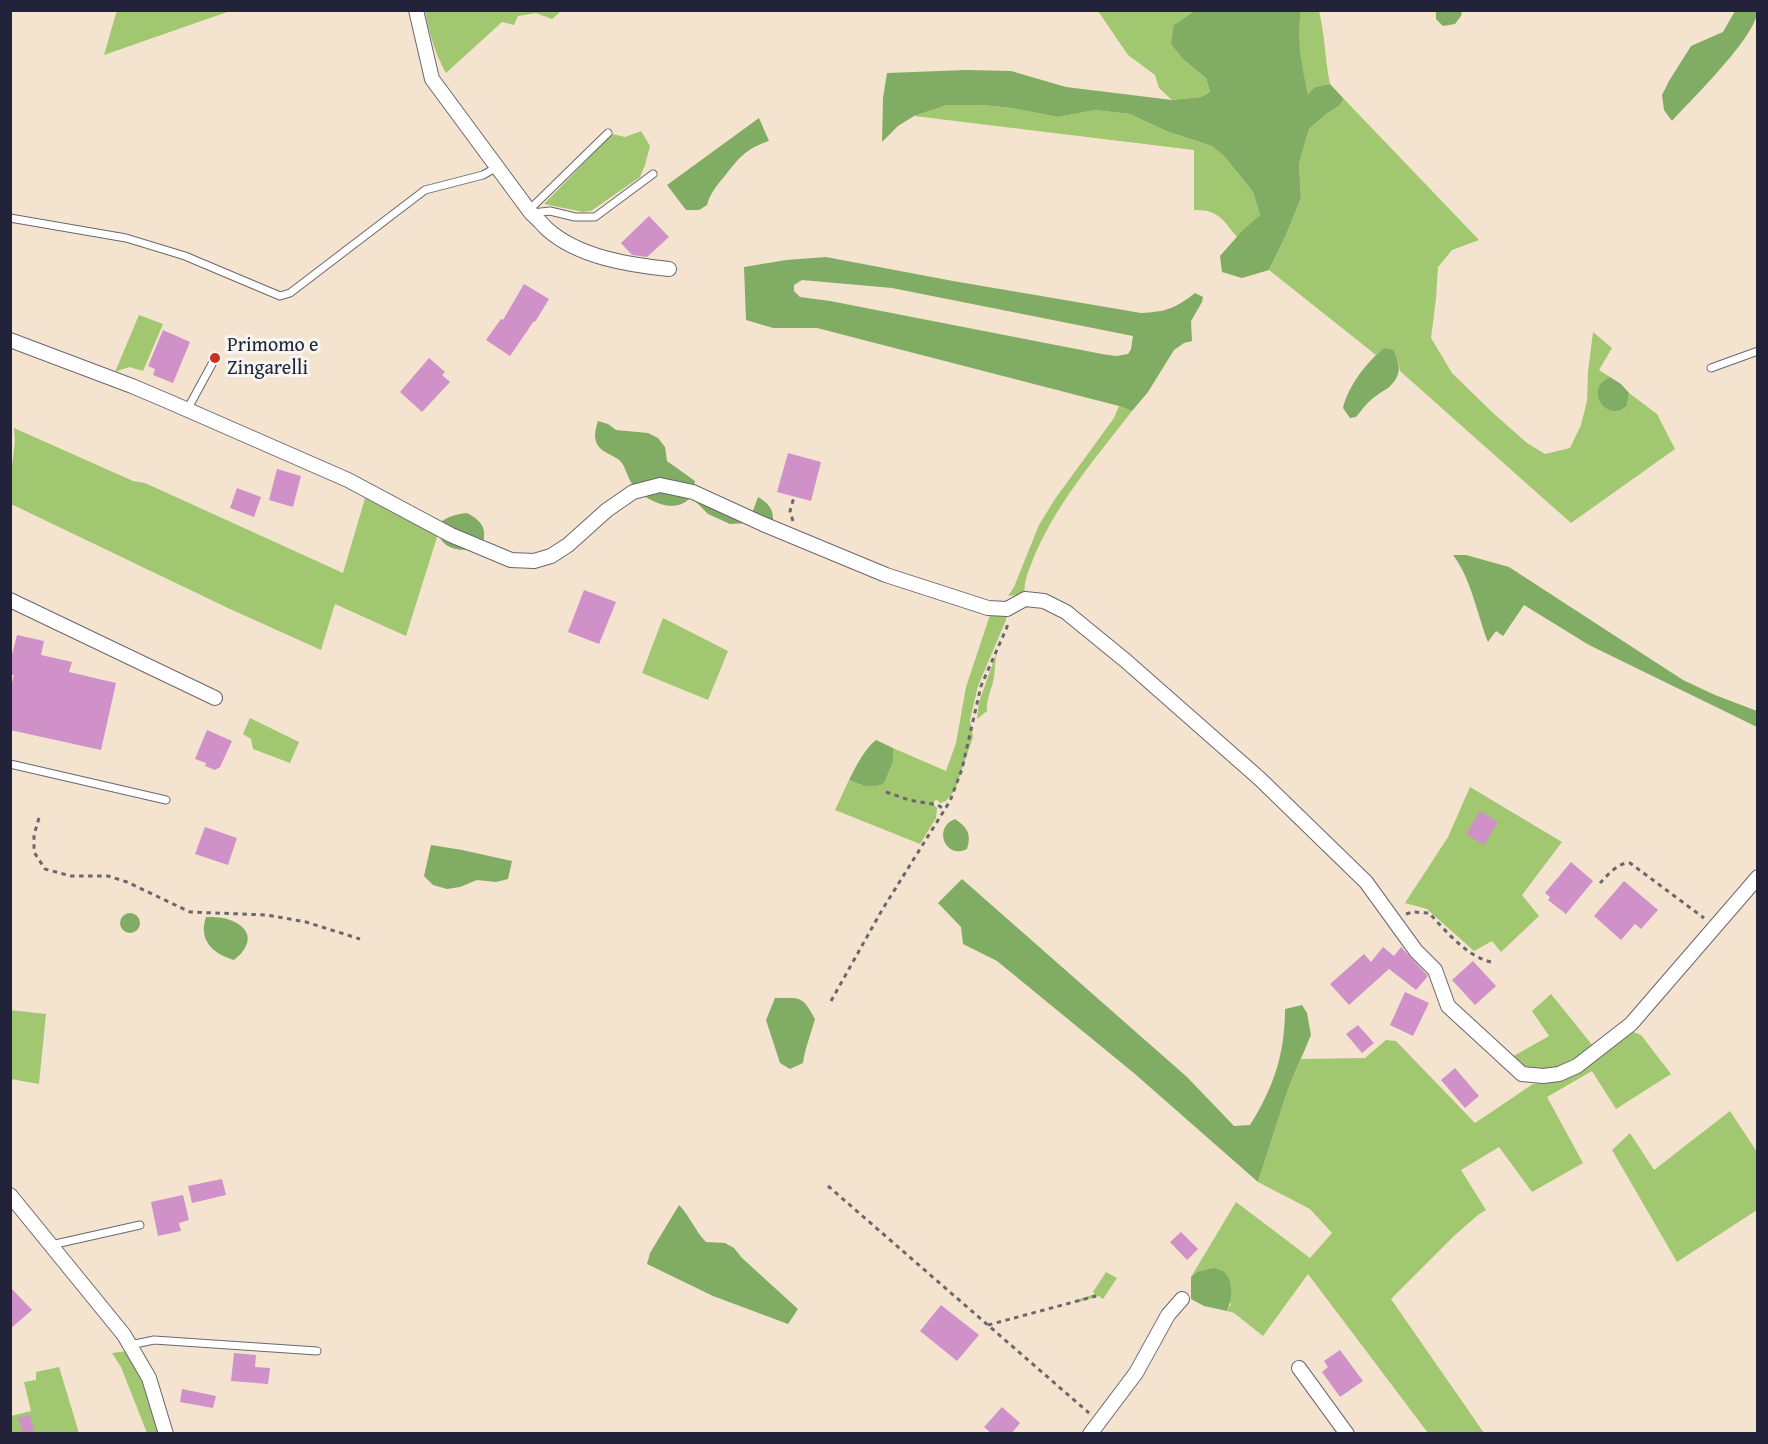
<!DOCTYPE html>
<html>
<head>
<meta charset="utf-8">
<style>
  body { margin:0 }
  #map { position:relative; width:1768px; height:1444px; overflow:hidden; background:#f4e4cf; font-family:"Gentium Book Plus",serif }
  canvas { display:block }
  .frame { position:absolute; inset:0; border:12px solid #22223b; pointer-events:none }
</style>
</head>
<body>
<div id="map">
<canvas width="1768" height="1444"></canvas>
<div class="frame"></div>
</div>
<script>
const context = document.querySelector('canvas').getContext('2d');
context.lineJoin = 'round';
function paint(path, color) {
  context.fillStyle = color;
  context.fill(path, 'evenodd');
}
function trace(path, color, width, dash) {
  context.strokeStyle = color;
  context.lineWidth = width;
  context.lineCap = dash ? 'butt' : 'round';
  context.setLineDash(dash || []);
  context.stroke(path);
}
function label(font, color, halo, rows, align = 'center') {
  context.font = font + ' "Gentium Book Plus",serif';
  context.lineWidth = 6;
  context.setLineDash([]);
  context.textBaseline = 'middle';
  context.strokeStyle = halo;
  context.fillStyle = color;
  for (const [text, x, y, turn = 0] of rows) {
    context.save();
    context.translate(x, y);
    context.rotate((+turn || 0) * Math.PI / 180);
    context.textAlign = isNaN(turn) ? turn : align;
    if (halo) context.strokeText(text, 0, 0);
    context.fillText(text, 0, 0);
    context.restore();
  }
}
paint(new Path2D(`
  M117 10H230V11L104 55Z
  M425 11V10L561 11 552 19 536 13 518 16 514 25 502 22 446 73C435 54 429 32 425 11Z
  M1098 11H1194L1174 25 1185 61 1206 78 1210 92 1201 97 1172 100 1159 88 1155 75 1128 55Z
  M1301 11H1319C1325 35 1325 60 1330 84L1315 87 1308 96C1302 64 1295 44 1301 11Z
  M1344 99 1479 240 1452 250 1438 267 1436 298 1431 338 1452 373 1493 413 1527 443 1545 454 1570 448 1581 425 1587 401 1588 372 1593 332 1612 348 1599 370 1610 377 1604 380 1598 393 1624 409 1627 406 1629 393 1657 414 1675 449 1571 523 1400 371 1398 360 1384 348 1376 355 1269 270 1286 235 1301 198 1299 162 1309 129 1326 114 1339 106Z
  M947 105H983L1011 108 1058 117 1095 110 1130 114 1166 131 1212 146 1225 157 1253 192 1260 215 1237 237C1223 220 1218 209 1194 210V150L914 116Z
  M641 131 650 146 645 165 640 177 591 211 583 212 544 204 612 134 625 137Z
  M139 315 163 324 143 371 129 367 115 372Z
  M1119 406 1132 411C1095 459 1054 506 1032 562 1028 572 1023 583 1025 594L1008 596 1014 587 1039 525 1055 499 1114 418Z
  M14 428 133 481 145 483 343 573 366 495 438 534 406 636 335 604 321 650 230 609 11 504V474L15 441Z
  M991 612 1007 615 1006 620 978 686 970 720 973 737 955 790 946 801 940 803 936 799 933 804 937 808 936 818 920 844 835 810 849 780 861 785 893 761V748L946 771 956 743 966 687Z
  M663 618 728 651 708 700 642 673Z
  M997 652C995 661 995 669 994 677 992 689 986 699 987 711L977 719 979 702Z
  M250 718 299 742 290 763 253 749 251 739 243 734Z
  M1470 787 1562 842 1522 895 1539 916 1501 952 1492 941 1474 951 1427 909 1405 903 1448 837Z
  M1551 994 1593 1046C1576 1059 1549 1079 1527 1069 1521 1067 1516 1061 1512 1057L1549 1036 1532 1011Z
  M10 1010 46 1014 39 1084 11 1079Z
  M1631 1031 1641 1035 1671 1074 1616 1109 1592 1071 1547 1097 1583 1163 1532 1192 1499 1147 1461 1170 1486 1210 1478 1215 1455 1235 1391 1299 1484 1433H1428L1308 1274 1263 1336 1234 1313 1227 1311 1231 1304 1197 1272 1191 1277 1236 1202 1310 1258 1332 1233 1310 1209 1258 1182 1288 1089 1301 1059 1365 1058 1386 1040 1396 1041 1475 1123 1533 1084 1550 1083 1560 1079Z
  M1730 1111 1757 1152V1210L1677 1262 1612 1150 1630 1133 1654 1170Z
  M1106 1272 1117 1278 1103 1299 1099 1296 1079 1302 1076 1300 1095 1294 1093 1292Z
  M127 1351 138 1372 161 1433H147L121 1367 112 1353Z
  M59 1367 79 1433 11 1434V1416L31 1411 24 1382 36 1380V1372Z`), '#a2c771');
paint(new Path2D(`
  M1194 11H1301C1296 44 1302 63 1308 95L1315 87 1330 84 1344 99 1339 106 1326 114 1309 129 1299 163 1301 198 1286 235 1269 270 1242 278 1222 272 1220 256 1242 231 1260 215 1253 192 1225 157 1212 146 1166 131 1130 114 1095 110 1058 117 1011 108 983 105H947L914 116 898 126 882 142 883 98 887 73 966 70 1011 71 1066 87 1172 100 1201 97 1210 92 1206 78 1185 61 1171 44 1174 25Z
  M1436 11H1462L1461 16 1455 24 1443 26 1436 19Z
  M1735 11H1757C1758 35 1690 101 1672 121L1664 110 1662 95 1669 81 1691 46 1723 32Z
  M759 118 769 141C745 149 739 158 724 177 716 186 710 194 707 205L699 210H686L667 185Z
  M826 257 953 281 1141 313C1166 312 1176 308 1195 293L1203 297 1202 302 1191 321 1192 341 1184 343 1174 350 1148 392 1132 411 1119 406 817 328H773L746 320 744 267 786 260ZM802 280 892 288 1133 336 1131 349 1128 354 1116 356 1102 354 830 301 800 297 794 291V285Z
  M1384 348 1393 350C1401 365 1402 376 1388 388 1384 391 1379 393 1376 396 1368 401 1362 410 1356 417L1350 418 1343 408C1348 386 1367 362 1384 348Z
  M1610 377 1621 384 1629 393 1627 406C1606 424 1583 388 1610 377Z
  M598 421 608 424 616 430 648 433 658 438 665 447 667 461 695 481 694 489 753 511 758 497C767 502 774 509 773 520L769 522 730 524 708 514 691 497C676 515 648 502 635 488 628 480 627 471 622 463 615 454 602 454 597 444 593 436 596 428 598 421Z
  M467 513C484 522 487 530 482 547 462 553 438 551 437 525 446 517 455 514 467 513Z
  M1453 555H1466L1509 567 1683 680 1715 695 1757 711V727L1589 645 1524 605 1503 636 1496 631 1488 642C1477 614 1471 578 1453 555Z
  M876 740 893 748V761L884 783C870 789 863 786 849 780 855 768 865 748 876 740Z
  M955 819C967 827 972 834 967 849 946 860 932 828 955 819Z
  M431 845 462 850 512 861 508 879 496 882 477 880 460 887 447 889 433 885 424 876Z
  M962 879 1187 1077 1234 1126 1250 1125C1274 1087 1285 1053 1285 1009L1302 1005 1307 1013 1311 1035 1288 1089 1258 1182 1135 1074 997 961 963 944 961 927 938 903Z
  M120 923a10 10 0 1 1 20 0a10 10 0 1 1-20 0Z
  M206 917C214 917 223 917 230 920 254 929 252 946 234 960 213 954 198 940 206 917Z
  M775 998C801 998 802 995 815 1019 811 1034 805 1048 803 1063L790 1069 780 1063 766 1020Z
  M679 1205C690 1216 695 1231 706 1242L725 1243 734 1248 742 1258 798 1309 788 1324 713 1296 647 1264 650 1253Z
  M1214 1268C1217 1269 1221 1270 1224 1272 1234 1281 1232 1301 1227 1311L1204 1306 1191 1299V1277L1197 1272Z`), '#81ac63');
paint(new Path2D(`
  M649 216 669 237 647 257 632 255 621 243Z
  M524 284 549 299 535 322 534 321 510 356 486 340 501 319 503 320Z
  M163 330 190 342 173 383 153 375 155 369 148 366Z
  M429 358 445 372 442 375 450 382 422 412 400 392Z
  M788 453 821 462 811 501 777 492Z
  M277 469 301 476 293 507 269 500Z
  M237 488 261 497 254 517 230 508Z
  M584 590 616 602 599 644 568 632Z
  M17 635 44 641 41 655 72 662 69 672 116 683 101 750 10 730V691L14 675H10V662Z
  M207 730 232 741 220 767 215 770 205 766 206 763 195 759Z
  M1480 811 1498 822 1484 845 1466 834Z
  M205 827 237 838 228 865 195 854Z
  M1571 862 1593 881 1566 914 1548 900 1550 897 1545 893Z
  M1624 881 1658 910 1641 929 1635 924 1621 940 1594 916Z
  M1383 947 1394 956 1401 947 1428 976 1416 990 1389 969 1349 1005 1330 984 1364 954 1371 962Z
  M1473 961 1496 986 1475 1005 1452 980Z
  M1405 992 1429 1003 1413 1036 1390 1025Z
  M1358 1025 1374 1043 1362 1053 1346 1034Z
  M1455 1068 1479 1096 1465 1108 1441 1080Z
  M222 1179 226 1195 192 1203 188 1186Z
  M183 1195 189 1220 179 1223 181 1231 158 1236 151 1202Z
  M1181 1232 1198 1249 1187 1260 1170 1242Z
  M10 1287 32 1310 10 1329Z
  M941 1305 979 1335 957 1361 920 1331Z
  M1340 1350 1363 1381 1340 1397 1322 1372 1328 1367 1324 1361Z
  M234 1353 256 1355 255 1367 270 1368 268 1384 231 1381Z
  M182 1389 216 1396 213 1408 180 1402Z
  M1002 1407 1020 1423 1011 1434H992L984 1427Z
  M30 1415 35 1434H23L18 1418Z`), '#d090c8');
const service = new Path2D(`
  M529 210 608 133
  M532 213 550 211 575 217H595L653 174
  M10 218 126 238 185 256 280 296 290 293 425 190 483 175 497 167
  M1711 368 1758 351
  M187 410 212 364
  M10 764 166 800
  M51 1245 140 1225
  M130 1345 154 1340 317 1351`);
const minor = new Path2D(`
  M416 10 432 79 531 213C537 218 542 224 547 229 578 257 629 265 669 269
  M10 340 132 386 172 403 348 480 451 535 511 560 534 561 551 556 568 545 607 510 633 492 660 485 693 492 763 524 886 575 988 608 1007 609 1025 599 1044 601 1066 612 1126 661 1260 779 1366 882 1416 951 1435 970 1448 1006 1522 1074 1543 1076 1559 1074 1577 1066 1631 1024 1758 877
  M10 600 215 698
  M10 1195 124 1335 149 1378 166 1434
  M1299 1368 1347 1434
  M1090 1434 1136 1373 1168 1315 1182 1299`);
trace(service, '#6c666f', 9);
trace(minor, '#6c666f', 16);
trace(new Path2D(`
  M793 521 790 511 794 497
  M886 792 909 800 938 805 945 810
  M39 818 34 835V852L45 869 71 876H108L127 882 190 912 267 915 306 922 360 939
  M1600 883C1608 875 1618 862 1630 863L1704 918
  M1406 914 1413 912 1429 913C1446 931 1466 956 1491 962
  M831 1001 882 910 950 801 962 769 981 686 1007 627 1008 621
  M828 1186 1089 1413
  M988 1325 1096 1296`), '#6c666f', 3, [4.5, 4.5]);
trace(service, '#fff', 7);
trace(minor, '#fff', 14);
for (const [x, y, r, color] of [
  [215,358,6,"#c8321e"]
]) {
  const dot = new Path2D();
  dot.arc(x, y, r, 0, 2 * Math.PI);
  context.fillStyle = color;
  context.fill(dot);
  trace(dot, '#f6f6f2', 2);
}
label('20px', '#22223b', '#f6f6f2', [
  ["Primomo e",227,346],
  ["Zingarelli",227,369]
], 'left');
</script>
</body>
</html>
